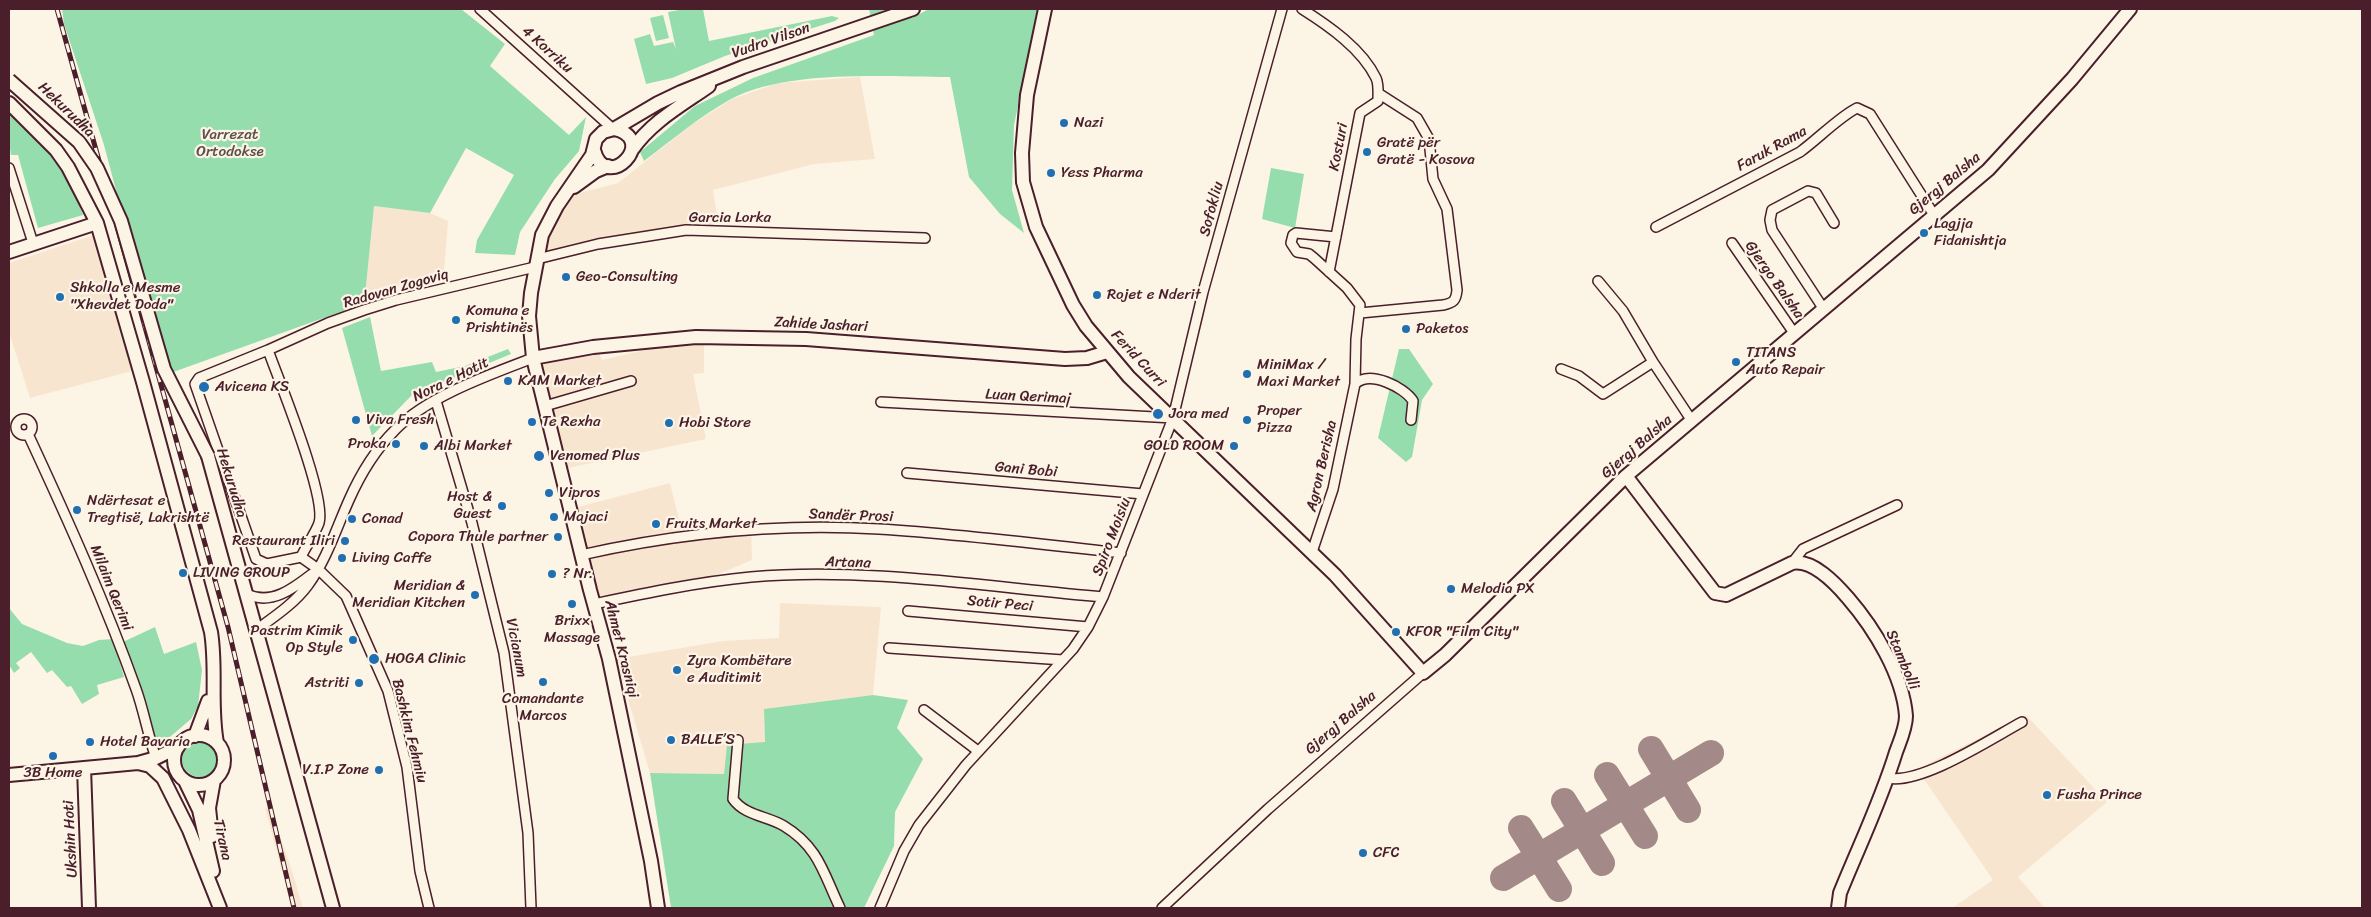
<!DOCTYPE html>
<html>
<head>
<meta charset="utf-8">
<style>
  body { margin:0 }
  #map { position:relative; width:2371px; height:917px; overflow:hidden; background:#fcf5e5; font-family:Sriracha,sans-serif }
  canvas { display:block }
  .frame { position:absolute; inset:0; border:10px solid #4a1f2b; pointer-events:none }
</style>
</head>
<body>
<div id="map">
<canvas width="2371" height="917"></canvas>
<div class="frame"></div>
</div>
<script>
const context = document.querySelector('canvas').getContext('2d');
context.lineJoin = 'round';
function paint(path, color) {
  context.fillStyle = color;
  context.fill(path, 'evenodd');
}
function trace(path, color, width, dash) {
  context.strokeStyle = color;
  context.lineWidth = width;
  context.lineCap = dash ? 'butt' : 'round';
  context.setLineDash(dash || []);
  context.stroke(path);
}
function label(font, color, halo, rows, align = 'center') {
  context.font = font + ' Sriracha,sans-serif';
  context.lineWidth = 4.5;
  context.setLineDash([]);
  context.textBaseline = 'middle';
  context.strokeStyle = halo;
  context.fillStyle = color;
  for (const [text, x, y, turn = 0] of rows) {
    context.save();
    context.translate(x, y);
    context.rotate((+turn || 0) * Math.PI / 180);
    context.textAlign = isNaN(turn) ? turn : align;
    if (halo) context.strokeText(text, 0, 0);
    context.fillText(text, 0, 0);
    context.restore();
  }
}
paint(new Path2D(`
  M860 77 875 159 814 164 713 190 718 220 706 232 686 230 540 262 537 259 563 197 618 183 691 125 732 99 778 83Z
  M374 206 430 213 448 221 444 272 365 296Z
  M94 235 132 371 30 398 9 332V263Z
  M704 343V373L693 374 706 439 568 468 578 507 670 483 682 532 751 525 752 560 707 579 594 604 533 358 593 347 599 353 602 360 654 348Z
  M780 603 881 607 873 695 764 709 765 742 724 774 650 773 616 659 723 641 779 638Z
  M2026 715 2107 802 2018 877 2045 908H1952L1993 880 1917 769Z
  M270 807 292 871 303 908H292L265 808Z`), '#f8e5cf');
paint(new Path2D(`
  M62 9H461L505 44 490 66 569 135 586 117 579 151 555 179 520 232 515 255 475 253 477 240 514 175 466 148 430 213 374 206 365 296 343 311 165 375 104 145 64 24Z
  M685 9H703L709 41 832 16 839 18 835 21 725 56 672 78 646 84 634 39 650 34 654 46 673 42 676 49 668 12Z
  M869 9H909L912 18 929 9H1038L1014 125 1012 190 1024 233 1000 214 969 177 950 77C886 77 789 69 731 99 700 116 672 140 644 161L640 152 695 106 753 78 874 35Z
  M663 15 669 38 656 41 650 18Z
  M9 111C45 142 66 170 83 215L38 228 18 155H11L9 141Z
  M1271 168 1304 174 1295 228 1262 219Z
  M370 317 381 371 432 362 436 372 465 366 508 349 511 354 412 395 372 436 342 328Z
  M1399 349H1409L1433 384 1422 400 1412 457 1406 462 1378 438Z
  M9 608 22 624 67 643 83 646 99 640 113 639 124 677 97 685 99 694 82 704 71 686 67 687 52 670 47 673 31 652 16 663 20 668 14 673 9 665Z
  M155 627 164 654 196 642 202 670 198 706 191 719 157 748 123 642Z
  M873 695 908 700 897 728 923 759 895 812 894 846 864 908H671L650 773 724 774 727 745 765 742 764 709Z
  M182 759a18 18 0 1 1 36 0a18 18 0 1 1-36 0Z`), '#95ddac');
trace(new Path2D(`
  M1651 749 1688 810
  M1607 775 1645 836
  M1564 801 1602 863
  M1521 828 1559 889
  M1503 878 1711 753`), '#a38a88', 26);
const street = new Path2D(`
  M480 9 613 129
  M1302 9C1329 26 1362 49 1376 78 1379 84 1378 94 1378 101L1360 113 1329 272
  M9 168 33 243
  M1656 227 1800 152C1818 139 1839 117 1857 108L1870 114 1934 215
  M1336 237 1296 233 1293 235 1291 243 1297 252 1309 254 1314 258 1347 288 1360 305 1356 339 1355 384
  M1732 243 1794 333
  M537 259 598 244 686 230 925 238
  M1598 281 1623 311 1653 362 1692 421
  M1823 308 1772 230 1770 220 1772 210 1808 191 1816 193 1834 223
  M1360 313 1443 305C1453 303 1456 301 1457 290L1447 209 1433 179 1429 139 1417 118 1378 93
  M268 350C279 381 327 497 319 523 315 534 306 546 301 557L267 564 256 559 195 384 199 378 268 350 328 323 364 310 396 300 535 267
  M1561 369 1579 376 1603 394 1653 362
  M436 401 472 523 504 653 528 833 531 908
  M881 402 1173 418
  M545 406 631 381
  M16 427a8 8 0 1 1 16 0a8 8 0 1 1-16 0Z
  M28 434C67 518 105 602 136 689 144 711 148 736 156 758
  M907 473 1143 494
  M1312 552 1333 489 1355 384C1370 370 1404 387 1413 401L1411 420
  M581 555C679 533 779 523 879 529 960 534 1041 544 1121 553
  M301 557 318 569 346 596 388 691 407 767 420 871 429 908
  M1792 563 1803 549 1897 505
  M247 594C271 606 294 588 312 574
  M594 604C646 593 698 582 751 577 866 567 987 587 1103 597
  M908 611 1088 627
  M256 630C274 617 295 603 308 585 327 559 336 529 349 500 360 475 376 449 395 430 426 397 491 374 533 358
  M889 648 1063 660
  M924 710 978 751
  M738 740 733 799C745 816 768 816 784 826 819 847 824 875 840 908
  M1888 778C1921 785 1992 738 2022 722
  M880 908 904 851 919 825 966 765 1073 649 1088 627 1103 597 1173 418 1203 292 1282 9
  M1162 908 1268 809 1423 673`);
const secondary = new Path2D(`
  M1045 9 1027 95 1022 153 1023 182 1036 227 1073 305 1086 326 1129 377 1335 575 1423 673 1445 655 1626 476 1988 170 2072 79 2130 9
  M9 103 56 150 68 167 97 223 143 382 211 632C217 669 210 705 217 743
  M594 150C606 195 660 139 614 129
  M632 150C651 122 682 105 709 86
  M574 187 596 171 608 166
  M9 252 97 223
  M533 358 593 347 696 337 806 339 1065 359 1087 358 1107 352
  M208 456 333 908
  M1626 476 1715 593 1726 595 1792 563C1813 559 1836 584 1848 598 1874 628 1903 675 1906 716 1906 728 1900 741 1896 752 1881 801 1859 846 1840 893L1838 908
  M174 760a25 25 0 1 1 50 0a25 25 0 1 1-50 0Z
  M195 736 208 701
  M138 763 150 766 163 778 189 830 220 908
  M84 768 89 908
  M9 775 138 763 156 758 178 747
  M185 781 199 810 213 871
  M212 836 209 808 214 780
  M658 908 651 861 609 659 590 590 533 358 529 316 531 293 542 235 557 206 592 155 596 139 603 132 614 129 658 103 681 92 743 67 913 9`);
trace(street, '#4a1f2b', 12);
trace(secondary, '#4a1f2b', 16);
trace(street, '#fcf5e5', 9);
trace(secondary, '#fcf5e5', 12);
const rail = new Path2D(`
  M57 9 228 627 294 908`);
trace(rail, '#4a1f2b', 5);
trace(rail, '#fcf5e5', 3, [9]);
const secondaryBridge = new Path2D(`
  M9 80 79 142 97 168 121 221 164 369 208 456`);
trace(secondaryBridge, '#4a1f2b', 16, []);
trace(secondaryBridge, '#fcf5e5', 12);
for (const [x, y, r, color] of [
  [1064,123,5,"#1f6fb2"],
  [1367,152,5,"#1f6fb2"],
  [1051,173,5,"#1f6fb2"],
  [1924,233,5,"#1f6fb2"],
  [566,277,5,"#1f6fb2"],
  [1097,295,5,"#1f6fb2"],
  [60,297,5,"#1f6fb2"],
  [456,320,5,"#1f6fb2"],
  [1406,329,5,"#1f6fb2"],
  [1736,362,5,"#1f6fb2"],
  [1247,374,5,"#1f6fb2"],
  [508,381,5,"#1f6fb2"],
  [204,387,6,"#1f6fb2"],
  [1158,414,6,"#1f6fb2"],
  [356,420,5,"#1f6fb2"],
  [1247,420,5,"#1f6fb2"],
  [532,422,5,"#1f6fb2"],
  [669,423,5,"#1f6fb2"],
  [396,444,5,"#1f6fb2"],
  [424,446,5,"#1f6fb2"],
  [1234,446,5,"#1f6fb2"],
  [539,456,6,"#1f6fb2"],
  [549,493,5,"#1f6fb2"],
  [502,506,5,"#1f6fb2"],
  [77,510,5,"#1f6fb2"],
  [554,517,5,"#1f6fb2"],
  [352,519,5,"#1f6fb2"],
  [656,524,5,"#1f6fb2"],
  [558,537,5,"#1f6fb2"],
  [345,541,5,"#1f6fb2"],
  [342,558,5,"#1f6fb2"],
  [183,573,5,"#1f6fb2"],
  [552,574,5,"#1f6fb2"],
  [1451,589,5,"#1f6fb2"],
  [475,595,5,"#1f6fb2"],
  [572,604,5,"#1f6fb2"],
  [1396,632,5,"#1f6fb2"],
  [353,640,5,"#1f6fb2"],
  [374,659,6,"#1f6fb2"],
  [677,670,5,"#1f6fb2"],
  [543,682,5,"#1f6fb2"],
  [359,683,5,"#1f6fb2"],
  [671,740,5,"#1f6fb2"],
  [90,742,5,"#1f6fb2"],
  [53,756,5,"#1f6fb2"],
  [379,770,5,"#1f6fb2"],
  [2047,795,5,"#1f6fb2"],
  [1363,853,5,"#1f6fb2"]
]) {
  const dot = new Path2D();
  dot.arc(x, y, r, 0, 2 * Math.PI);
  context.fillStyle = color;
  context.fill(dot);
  trace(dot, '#fcf5e5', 2);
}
label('15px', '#4a1f2b', '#fcf5e5', [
  ["Vudro Vilson",771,41,-19],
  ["4 Korriku",547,50,42],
  ["Hekurudha",66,110,44],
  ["Kosturi",1339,147,-79],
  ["Faruk Rama",1772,149,-29],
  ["Gjergj Balsha",1945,184,-40],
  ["Sofokliu",1212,209,-75],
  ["Garcia Lorka",730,218],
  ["Gjergo Balsha",1774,280,55],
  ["Radovan Zogoviq",396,289,-16],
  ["Zahide Jashari",821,325,3],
  ["Ferid Curri",1138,359,47],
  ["Nora e Hotit",451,380,-26],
  ["Luan Qerimaj",1028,397,3],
  ["Gjergj Balsha",1637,447,-41],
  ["Agron Berisha",1322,466,-77],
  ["Gani Bobi",1026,470,5],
  ["Hekurudha",231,483,73],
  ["Sandër Prosi",851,516,2],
  ["Spiro Moisiu",1112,537,-69],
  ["Artana",848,563,2],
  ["Milaim Qerimi",111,588,68],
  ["Sotir Peci",1000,604,5],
  ["Vicianum",516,648,79],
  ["Ahmet Krasniqi",621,649,76],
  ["Stambolli",1902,660,67],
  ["Gjergj Balsha",1341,723,-41],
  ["Bashkim Fehmiu",409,731,76],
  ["Ukshin Hoti",71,839,-93],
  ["Tirana",222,840,77]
]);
label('15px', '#4a1f2b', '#fcf5e5', [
  ["Nazi",1074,123],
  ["Gratë për",1377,143],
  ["Gratë - Kosova",1377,160],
  ["Yess Pharma",1061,173],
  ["Lagjja",1934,224],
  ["Fidanishtja",1934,241],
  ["Geo-Consulting",576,277],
  ["Shkolla e Mesme",70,288],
  ["\"Xhevdet Doda\"",70,305],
  ["Rojet e Nderit",1107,295],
  ["Komuna e",466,311],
  ["Prishtinës",466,328],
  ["Paketos",1416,329],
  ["TITANS",1746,353],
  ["Auto Repair",1746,370],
  ["MiniMax /",1257,365],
  ["Maxi Market",1257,382],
  ["KAM Market",518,381],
  ["Avicena KS",215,387],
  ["Proper",1257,411],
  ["Pizza",1257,428],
  ["Jora med",1169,414],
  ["Viva Fresh",366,420],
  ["Te Rexha",542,422],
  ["Hobi Store",679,423],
  ["Proka",386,444,"right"],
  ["Albi Market",434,446],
  ["GOLD ROOM",1224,446,"right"],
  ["Venomed Plus",550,456],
  ["Vipros",559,493],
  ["Host &",492,497,"right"],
  ["Guest",492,514,"right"],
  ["Ndërtesat e",87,501],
  ["Tregtisë, Lakrishtë",87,518],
  ["Majaci",564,517],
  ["Conad",362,519],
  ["Fruits Market",666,524],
  ["Copora Thule partner",548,537,"right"],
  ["Restaurant Iliri",335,541,"right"],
  ["Living Caffe",352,558],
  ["LIVING GROUP",193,573],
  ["? Nr.",562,574],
  ["Meridian &",465,586,"right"],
  ["Meridian Kitchen",465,603,"right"],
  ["Melodia PX",1461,589],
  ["Brixx",572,621,"center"],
  ["Massage",572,638,"center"],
  ["Pastrim Kimik",343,631,"right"],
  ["Op Style",343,648,"right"],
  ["KFOR \"Film City\"",1406,632],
  ["HOGA Clinic",385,659],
  ["Zyra Kombëtare",687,661],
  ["e Auditimit",687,678],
  ["Astriti",349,683,"right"],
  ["Comandante",543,699,"center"],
  ["Marcos",543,716,"center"],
  ["BALLE’S",681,740],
  ["Hotel Bavaria",100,742],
  ["V.I.P Zone",369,770,"right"],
  ["3B Home",53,773,"center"],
  ["Fusha Prince",2057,795],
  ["CFC",1373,853]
], 'left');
label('15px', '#5d4e4b', '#fcf5e5', [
  ["Varrezat",230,135],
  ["Ortodokse",230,152]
]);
</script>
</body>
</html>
